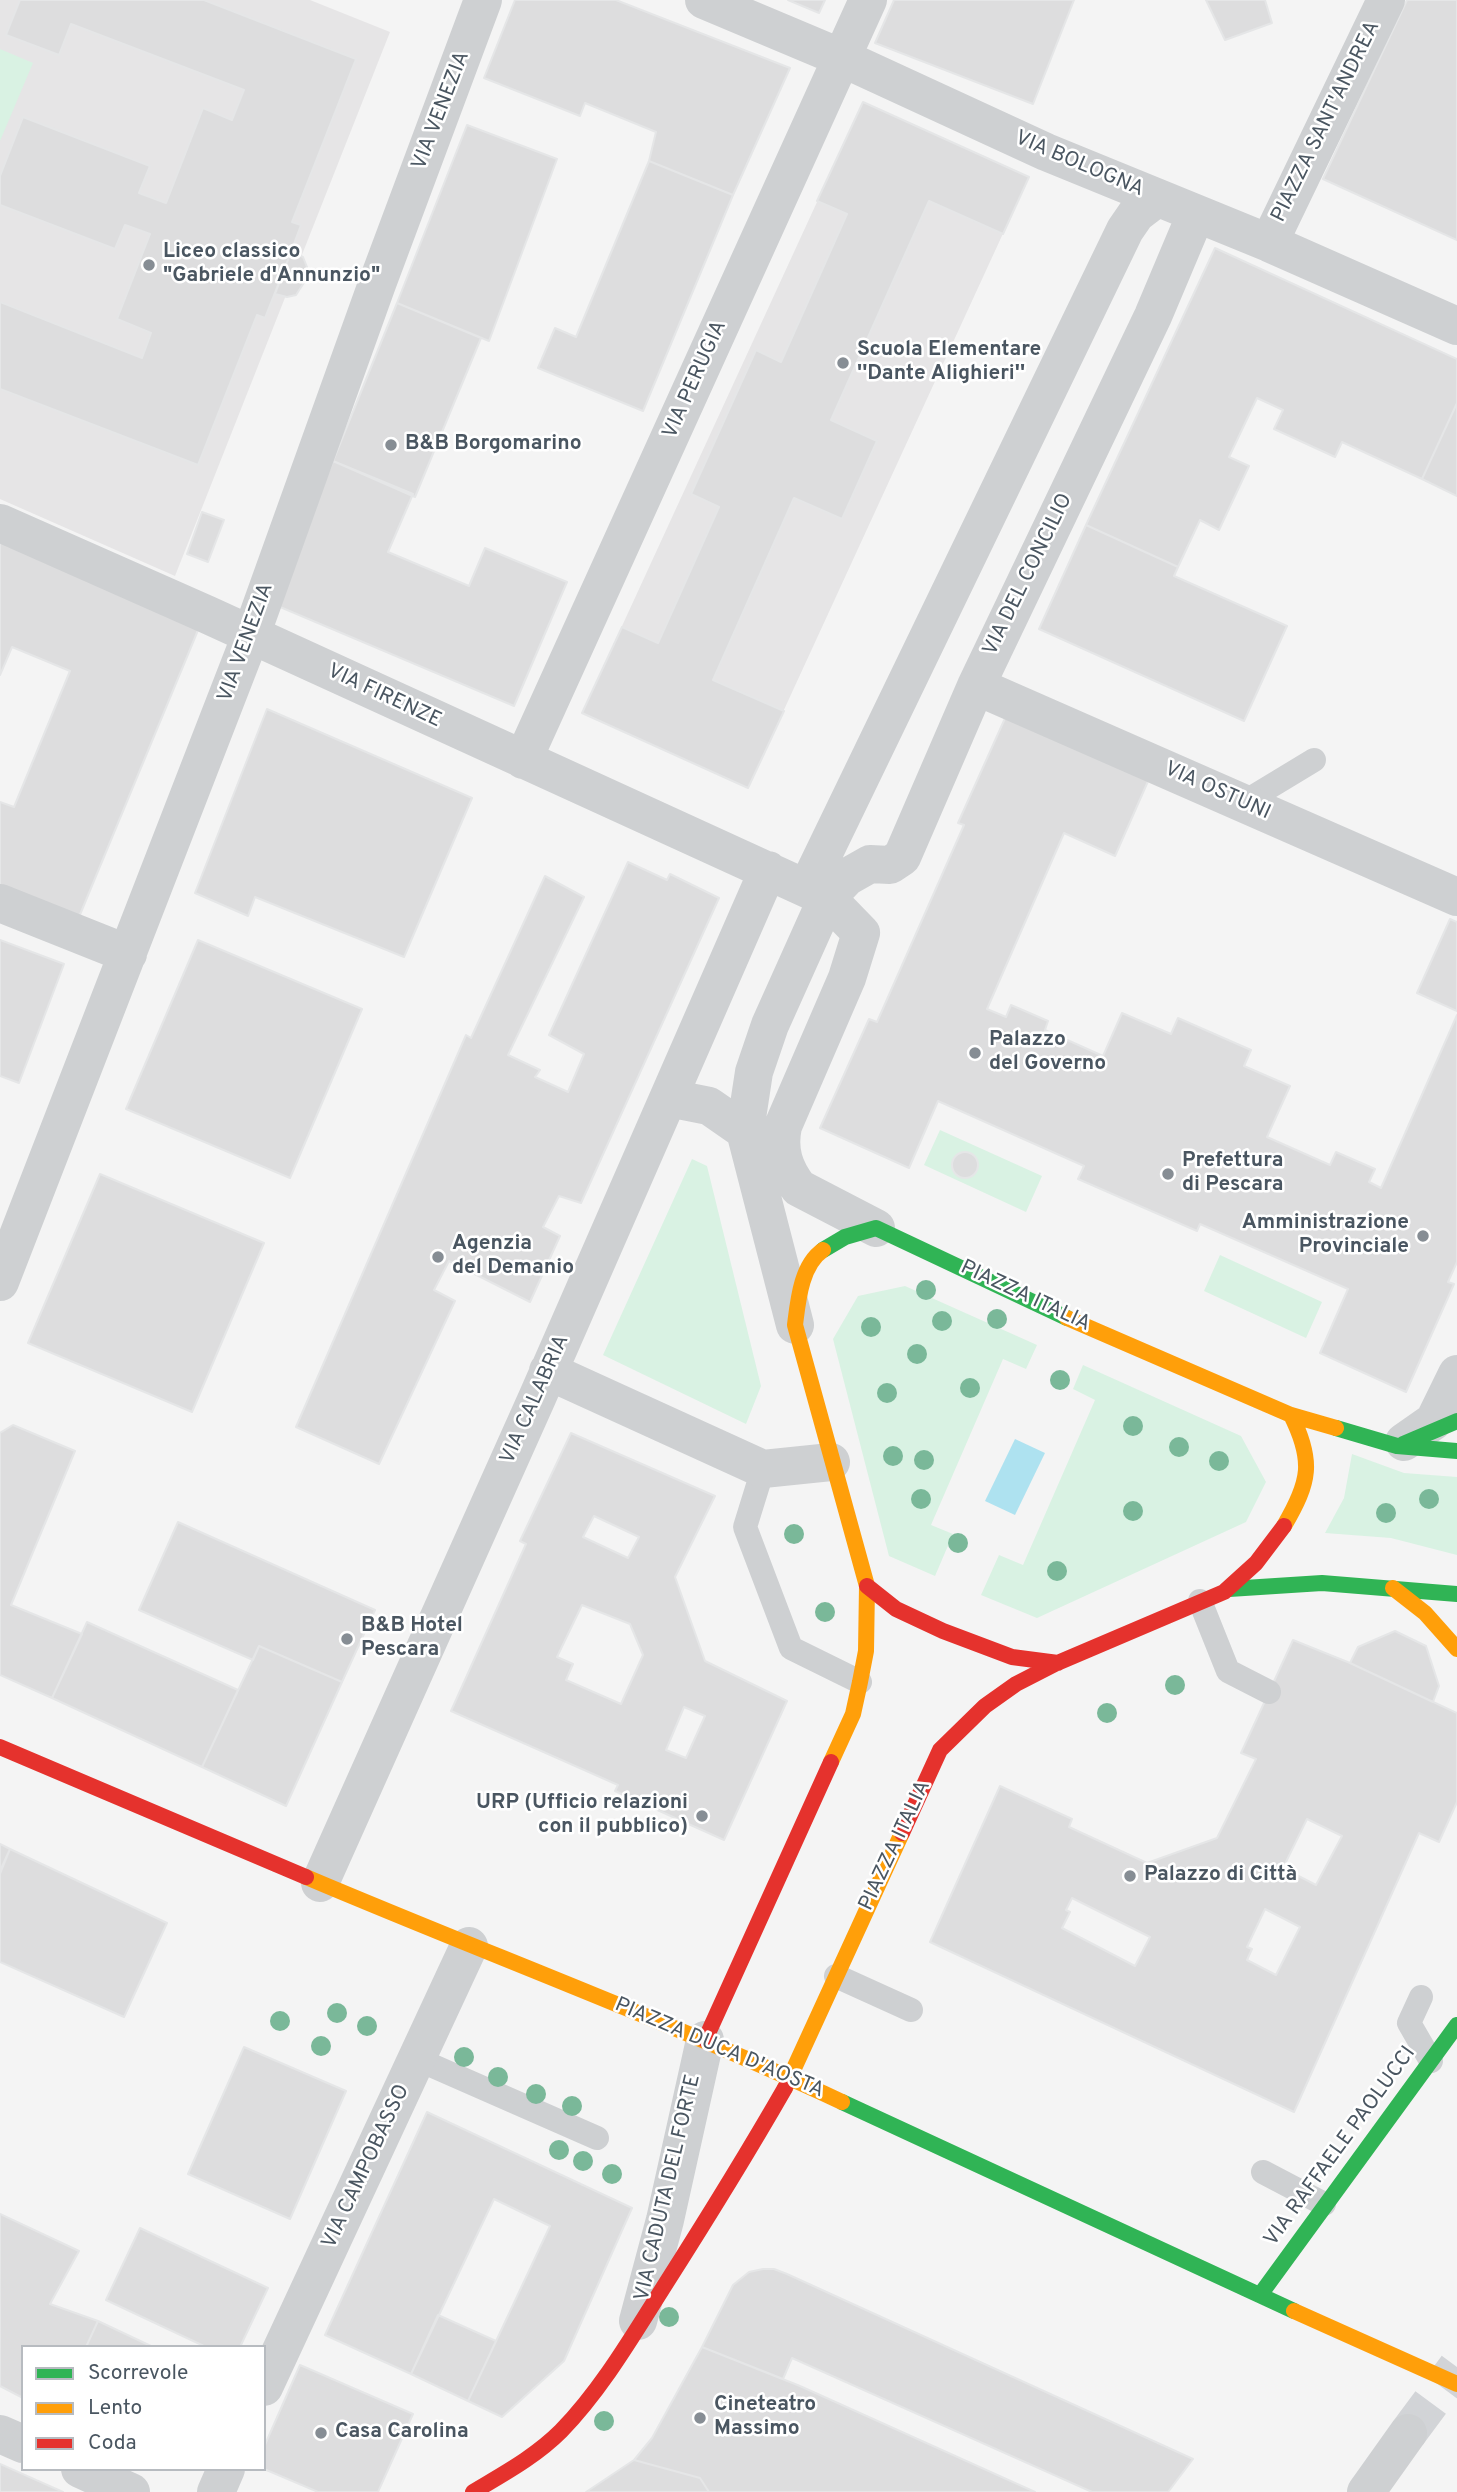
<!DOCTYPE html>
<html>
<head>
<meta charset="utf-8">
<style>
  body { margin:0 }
  #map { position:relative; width:1457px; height:2492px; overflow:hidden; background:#f4f4f4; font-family:Overpass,sans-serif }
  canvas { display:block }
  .legend { position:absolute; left:21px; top:2345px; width:245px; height:126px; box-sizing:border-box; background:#fff; border:2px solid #b7bbc0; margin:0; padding:9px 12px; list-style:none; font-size:21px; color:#4a5661 }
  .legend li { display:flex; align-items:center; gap:14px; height:35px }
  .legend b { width:35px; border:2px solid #b7bbc0 }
</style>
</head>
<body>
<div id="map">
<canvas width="1457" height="2492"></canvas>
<ul class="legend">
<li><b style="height:9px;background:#30b455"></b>Scorrevole</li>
<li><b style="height:9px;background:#ff9f0a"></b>Lento</li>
<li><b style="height:9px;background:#e5322d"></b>Coda</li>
</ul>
</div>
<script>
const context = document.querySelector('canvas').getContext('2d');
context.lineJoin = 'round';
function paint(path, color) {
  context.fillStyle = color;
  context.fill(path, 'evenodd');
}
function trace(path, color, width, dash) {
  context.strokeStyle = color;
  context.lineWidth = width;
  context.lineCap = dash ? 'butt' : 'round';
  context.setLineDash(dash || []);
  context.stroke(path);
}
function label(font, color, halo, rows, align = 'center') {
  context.font = font + ' Overpass,sans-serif';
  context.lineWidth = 5;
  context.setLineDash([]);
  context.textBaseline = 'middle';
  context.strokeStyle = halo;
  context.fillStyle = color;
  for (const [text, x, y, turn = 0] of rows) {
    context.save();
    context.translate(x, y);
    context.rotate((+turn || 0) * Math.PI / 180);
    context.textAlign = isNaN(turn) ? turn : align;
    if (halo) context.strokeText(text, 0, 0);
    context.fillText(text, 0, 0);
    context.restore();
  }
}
paint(new Path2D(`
  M0 0H310L390 32 175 576 0 499Z
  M863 102 1029 177 748 788 582 713Z`), '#e6e5e6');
paint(new Path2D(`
  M0 49 33 63 0 141Z
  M940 1130 1042 1176 1026 1212 924 1165Z
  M692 1159 707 1166 761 1386 746 1424 603 1355Z
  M1220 1255 1322 1302 1306 1338 1204 1291Z
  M905 1286 1037 1345 1026 1369 1003 1359 931 1525 953 1534 935 1576 889 1556 833 1339 858 1296Z
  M1083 1365 1241 1436 1266 1482 1246 1522 1037 1618 981 1595 999 1555 1023 1565 1095 1400 1073 1389Z
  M1352 1454 1404 1473 1457 1477V1555L1391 1538 1325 1533 1344 1498Z`), '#d9f2e3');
paint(new Path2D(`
  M1015 1439 1045 1453 1015 1515 985 1501Z`), '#aee2f0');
const building = new Path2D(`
  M20 0H204L356 59 292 222 301 225 291 252 265 318 257 315 198 465 0 389V302L142 358 151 333 117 319 150 234 125 225 115 249 0 205V176L23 117 150 166 139 193 166 203 203 108 232 120 244 90 71 24 59 55 6 35Z
  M515 0H616L790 68 733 195 649 161 656 132 585 103 580 116 484 78Z
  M788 0H825L819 13Z
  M894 0H1074L1033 104 875 43Z
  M1206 0H1265L1272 23 1225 40Z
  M1407 0H1457V240L1323 179Z
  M863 102 1029 177 1003 234 929 201 831 420 877 441 842 519 794 498 713 680 784 711 748 788 582 713 622 627 658 643 719 507 691 494 756 350 781 362 847 214 817 201Z
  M467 125 557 159 489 341 397 303Z
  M649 161 733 195 643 411 538 368 555 328 576 337Z
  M1215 248 1457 359V403L1422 479 1342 442 1335 457 1274 429 1283 410 1257 398 1229 457 1249 466 1219 530 1200 520 1178 567 1086 525Z
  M291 252 303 257 307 267V278L296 295 287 297 275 294Z
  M397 303 481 338 415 497 333 461Z
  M1457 403V496L1422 479Z
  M333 461 413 494 388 552 469 586 485 548 567 582 514 706 273 604Z
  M202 512 224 520 208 562 187 554Z
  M1086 525 1178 567 1174 576 1287 626 1244 721 1039 629Z
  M0 541 201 623 79 917 0 885V802L14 807 70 671 12 647 0 675Z
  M267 709 472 798 404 957 255 897 248 916 195 893Z
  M1006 716 1149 779 1115 856 1064 833 987 1009 1006 1017 1011 1005 1048 1021 1045 1030 1103 1056 1122 1013 1171 1034 1178 1018 1251 1050 1244 1066 1290 1086 1267 1137 1330 1165 1336 1152 1375 1169 1369 1182 1381 1188 1457 1015V1262L1448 1282 1454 1284 1406 1392 1320 1353 1348 1289 1200 1224 1197 1231 1078 1179 1084 1166 938 1101 909 1168 820 1128 869 1019 877 1022 964 825 958 823Z
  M628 862 667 880 670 874 719 898 581 1203 559 1196 543 1227 560 1236 530 1302 449 1261 434 1290 455 1301 379 1464 296 1427 466 1035 471 1038 545 876 584 897 508 1055 540 1070 535 1077 568 1092 584 1054 549 1035Z
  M1450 919 1457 922V1011L1417 993Z
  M0 940 64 964 19 1083 0 1076Z
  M198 940 362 1009 290 1178 126 1109Z
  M952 1165a13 13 0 1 1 26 0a13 13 0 1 1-26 0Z
  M100 1174 264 1243 192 1412 28 1343Z
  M13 1425 75 1451 11 1605 82 1634 52 1698 0 1675V1433Z
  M571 1433 715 1496 675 1577 705 1661 787 1701 724 1840 615 1791 618 1785 451 1711 526 1544 520 1541ZM594 1516 639 1537 628 1558 583 1537ZM582 1605 630 1624 643 1655 621 1704 566 1680 573 1664 557 1657ZM684 1707 705 1716 686 1758 666 1750Z
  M178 1522 375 1610 342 1682 259 1646 253 1660 139 1610Z
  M87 1622 238 1690 202 1767 52 1698Z
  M1395 1631 1426 1646 1439 1686 1433 1702 1350 1663 1358 1647Z
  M1293 1640 1350 1663 1457 1713V1802L1439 1842 1419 1833 1294 2112 930 1942 1000 1786 1072 1819 1069 1827 1147 1863 1217 1838 1256 1759 1241 1753ZM1307 1819 1342 1836 1316 1885 1283 1868ZM1072 1898 1150 1937 1135 1966 1062 1928 1070 1912 1066 1910ZM1265 1909 1300 1927 1276 1975 1247 1960 1252 1949 1247 1947Z
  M259 1646 342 1682 286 1806 202 1767Z
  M0 1844 10 1849 0 1871Z
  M10 1849 167 1923 124 2017 0 1962V1874Z
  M244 2047 346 2091 290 2219 188 2174Z
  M427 2112 632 2208 564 2361 502 2417 468 2401 550 2226 494 2199 411 2374 325 2335Z
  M0 2214 79 2251 50 2304 98 2321 86 2347H23V2398L0 2386Z
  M140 2228 268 2288 240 2347H206L106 2300Z
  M763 2269H774L787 2274 1193 2459 1168 2492H1092L792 2358 783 2379 702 2347 733 2285 749 2272Z
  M438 2315 496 2341 468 2401 411 2374Z
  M98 2321 153 2347H86Z
  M702 2347 800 2386 1035 2492H709L700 2478 634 2460 652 2438Z
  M300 2365 413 2414 378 2492H318L264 2469V2447Z
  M634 2460 700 2478 709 2492H586Z
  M0 2464 63 2492H0Z`);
paint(building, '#ddddde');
trace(building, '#e5e6e7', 2);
trace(new Path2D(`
  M1408 2433 1457 2367`), '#d2d4d7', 38, [38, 19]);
trace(new Path2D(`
  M1243 803 1314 760
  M763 1469 745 1527 791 1648 860 1682
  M1200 1601 1228 1671 1269 1692
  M836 1976 911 2010
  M1421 1997 1409 2023 1431 2061
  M417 2059 597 2138
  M1263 2172 1324 2204`), '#ced0d2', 24);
trace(new Path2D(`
  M704 0 842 58 1046 152 1269 243 1457 326
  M1269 243 1386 0
  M0 523 208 615 827 898 861 933 847 978 783 1126C778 1150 784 1169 799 1188L876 1228
  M976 686 1457 897
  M523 760 868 0
  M807 888 1125 230 1136 214 1157 198
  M0 903 128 954
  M669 1098 709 1106 745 1131
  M0 1282 251 635 377 284 483 0
  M795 1325 745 1131 754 1072 770 1025 827 898 847 877 870 864 890 865 902 857 976 686 1153 316 1196 214
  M548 1371 763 1469 831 1462
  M1404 1442 1434 1421 1457 1374
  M320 1883 537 1398 768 870
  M638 2321 665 2220 705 2040
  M264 2387 469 1946
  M0 2434 23 2444
  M80 2469 131 2492
  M216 2492 226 2469
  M1366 2492 1408 2433`), '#ced0d2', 38);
trace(new Path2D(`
  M823 1250 845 1237 876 1228 1067 1318
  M1336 1428 1397 1446 1457 1451
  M1403 1444 1457 1421
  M1229 1589 1322 1583 1457 1594
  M842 2102 1294 2311
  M1260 2295 1457 2025`), '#30b455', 16);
trace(new Path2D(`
  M823 1250C801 1265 798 1301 795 1325L867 1586 866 1651 860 1682 853 1714 831 1762
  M1067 1318 1291 1415 1336 1428
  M1284 1526C1310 1482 1314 1461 1291 1415
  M1393 1588 1425 1613 1457 1649
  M306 1877C485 1953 666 2020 842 2102
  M785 2088 902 1833`), '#ff9f0a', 16);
trace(new Path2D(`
  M867 1586 896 1609 943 1631 1012 1657 1058 1663
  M0 1747 306 1877
  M902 1833 940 1750 985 1706 1016 1684 1055 1664 1224 1592 1256 1563 1284 1526
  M705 2040 831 1762
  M473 2492C503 2474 535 2457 561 2431 601 2390 632 2337 663 2288 705 2222 746 2156 785 2088`), '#e5322d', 16);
trace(new Path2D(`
  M1294 2311 1457 2384`), '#ff9f0a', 16);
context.fillStyle = '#7ab899';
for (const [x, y] of [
  [926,1290],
  [997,1319],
  [942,1321],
  [871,1327],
  [917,1354],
  [1060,1380],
  [970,1388],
  [887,1393],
  [1133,1426],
  [1179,1447],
  [893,1456],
  [924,1460],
  [1219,1461],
  [921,1499],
  [1429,1499],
  [1133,1511],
  [1386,1513],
  [794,1534],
  [958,1543],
  [1057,1571],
  [825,1612],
  [1175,1685],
  [1107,1713],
  [337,2013],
  [280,2021],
  [367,2026],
  [321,2046],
  [464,2057],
  [498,2077],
  [536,2094],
  [572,2106],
  [559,2150],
  [583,2161],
  [612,2174],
  [669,2317],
  [604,2421]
]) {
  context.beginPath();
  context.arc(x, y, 10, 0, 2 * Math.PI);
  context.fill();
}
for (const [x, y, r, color] of [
  [149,265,7,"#868d94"],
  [843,363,7,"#868d94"],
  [391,445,7,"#868d94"],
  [975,1053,7,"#868d94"],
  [1168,1174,7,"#868d94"],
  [1423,1236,7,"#868d94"],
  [438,1257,7,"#868d94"],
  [347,1639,7,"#868d94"],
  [702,1816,7,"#868d94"],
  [1130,1876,7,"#868d94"],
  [700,2418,7,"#868d94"],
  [321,2433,7,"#868d94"]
]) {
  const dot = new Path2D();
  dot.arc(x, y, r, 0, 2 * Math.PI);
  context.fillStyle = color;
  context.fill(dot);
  trace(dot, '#fff', 2.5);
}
label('21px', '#4a5661', '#fff', [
  ["VIA VENEZIA",442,111,-69],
  ["PIAZZA SANT'ANDREA",1327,122,-64],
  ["VIA BOLOGNA",1079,165,23],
  ["VIA PERUGIA",696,380,-66],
  ["VIA DEL CONCILIO",1029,575,-64],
  ["VIA VENEZIA",247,643,-70],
  ["VIA FIRENZE",384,697,25],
  ["VIA OSTUNI",1217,792,24],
  ["PIAZZA ITALIA",1025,1297,25],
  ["VIA CALABRIA",536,1400,-66],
  ["PIAZZA ITALIA",896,1846,-65],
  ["PIAZZA DUCA D'AOSTA",719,2049,23],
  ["VIA RAFFAELE PAOLUCCI",1341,2147,-54],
  ["VIA CAMPOBASSO",367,2167,-65],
  ["VIA CADUTA DEL FORTE",669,2188,-77]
]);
label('bold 21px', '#4a5661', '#fff', [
  ["Liceo classico",163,253],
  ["\"Gabriele d'Annunzio\"",163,277],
  ["Scuola Elementare",857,351],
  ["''Dante Alighieri''",857,375],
  ["B&B Borgomarino",405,445],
  ["Palazzo",989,1041],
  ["del Governo",989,1065],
  ["Prefettura",1182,1162],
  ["di Pescara",1182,1186],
  ["Amministrazione",1409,1224,"right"],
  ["Provinciale",1409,1248,"right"],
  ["Agenzia",452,1245],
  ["del Demanio",452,1269],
  ["B&B Hotel",361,1627],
  ["Pescara",361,1651],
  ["URP (Ufficio relazioni",688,1804,"right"],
  ["con il pubblico)",688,1828,"right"],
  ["Palazzo di Città",1144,1876],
  ["Cineteatro",714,2406],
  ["Massimo",714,2430],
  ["Casa Carolina",335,2433]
], 'left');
</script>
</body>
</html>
